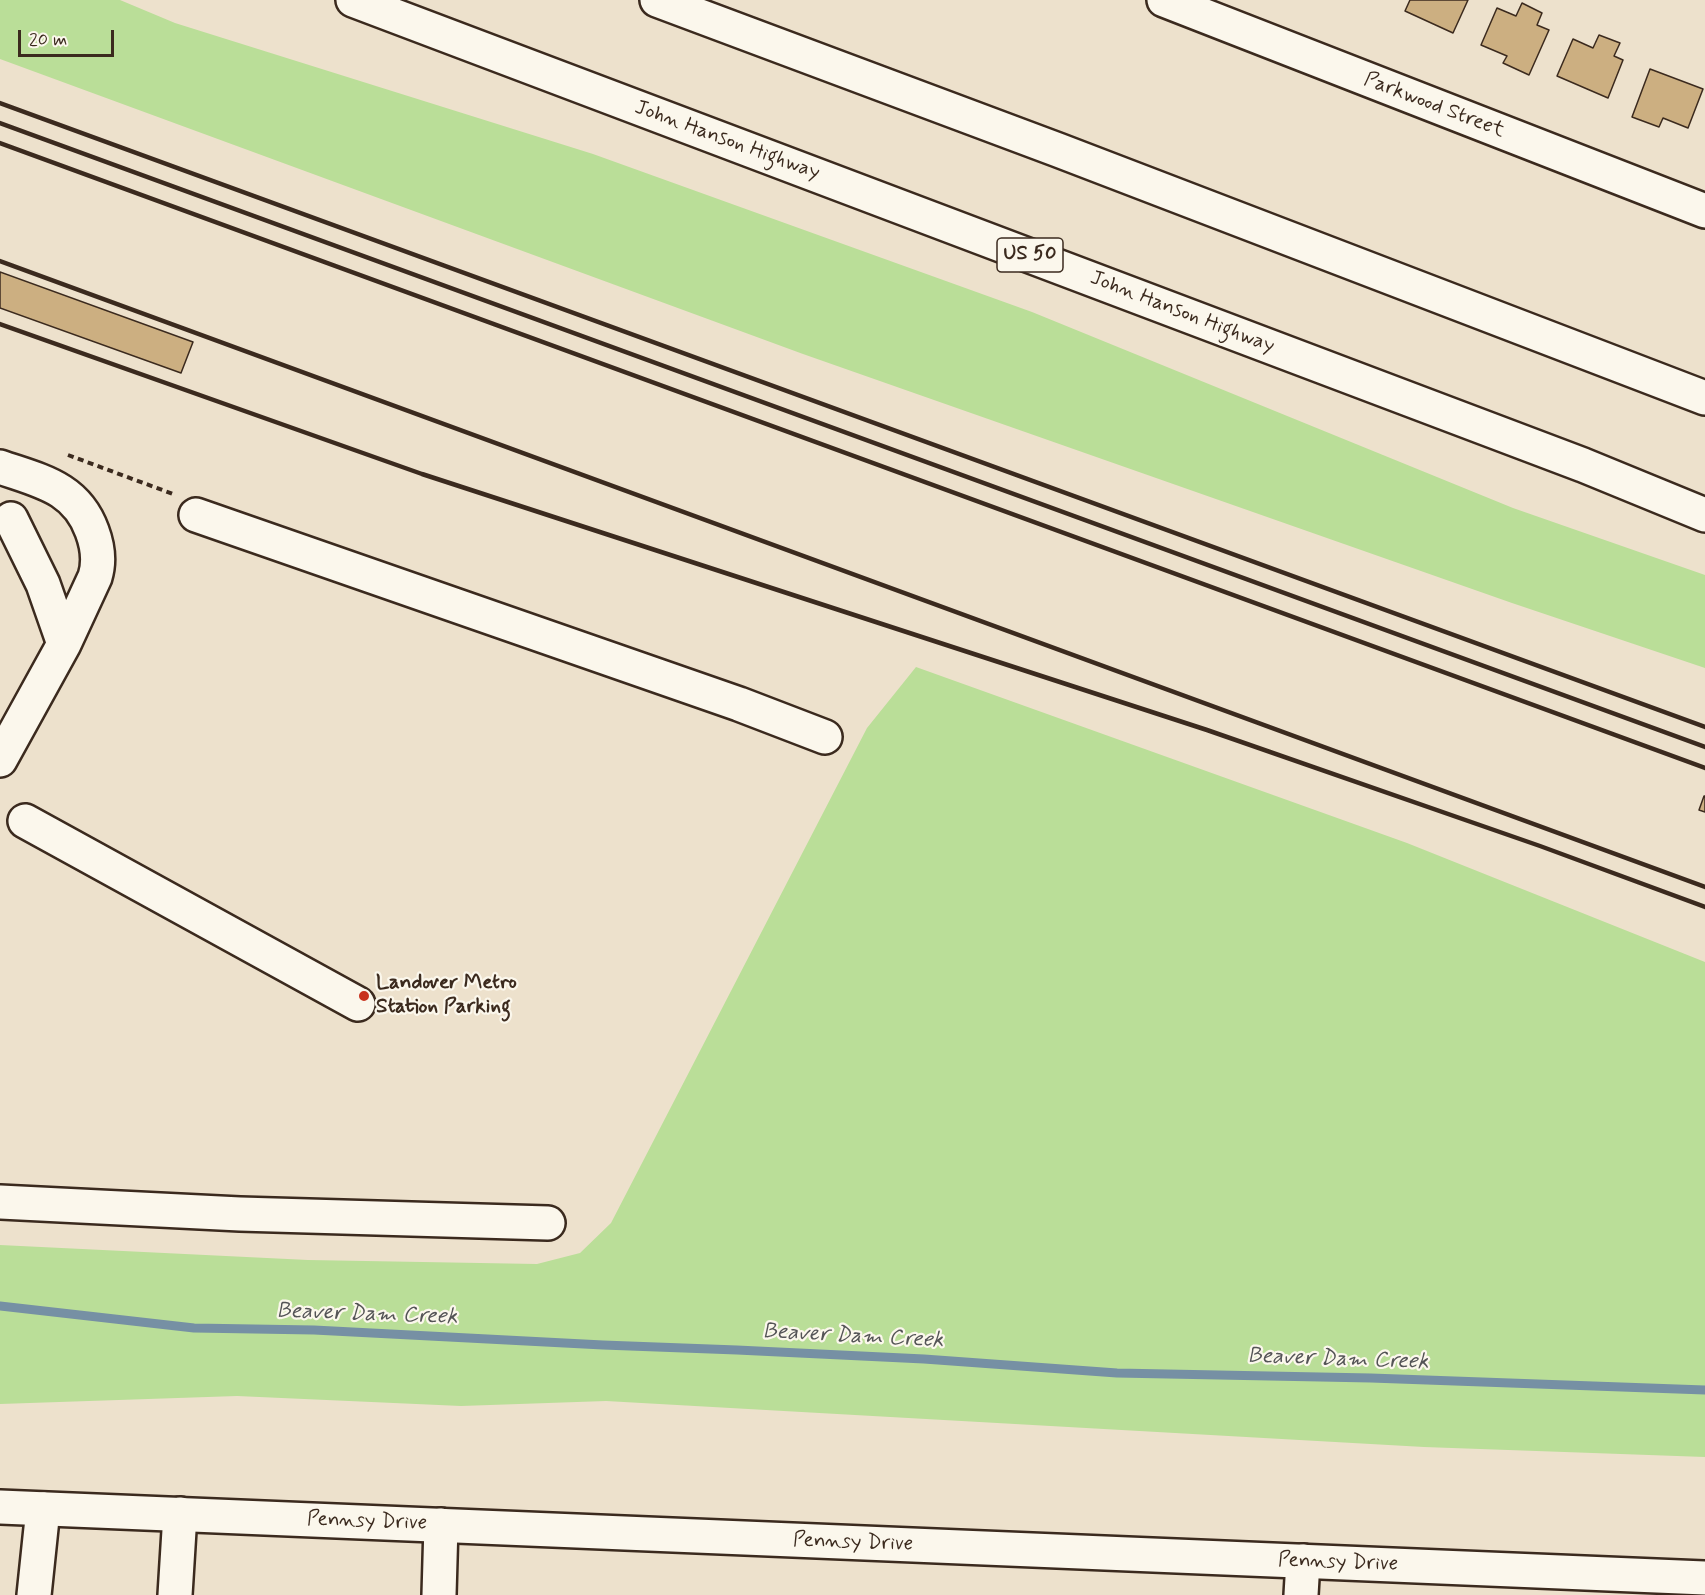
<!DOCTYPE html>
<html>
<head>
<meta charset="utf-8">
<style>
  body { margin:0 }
  #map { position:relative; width:1705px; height:1595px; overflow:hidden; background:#ede1cc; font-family:Mynerve,sans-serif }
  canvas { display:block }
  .scale { position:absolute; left:18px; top:30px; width:96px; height:27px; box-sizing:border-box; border:3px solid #3b2a1e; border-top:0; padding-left:8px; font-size:18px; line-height:21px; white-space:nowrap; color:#3b2a1e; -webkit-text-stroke:4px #fbf7ec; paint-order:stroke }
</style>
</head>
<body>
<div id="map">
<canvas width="1705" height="1595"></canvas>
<div class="scale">20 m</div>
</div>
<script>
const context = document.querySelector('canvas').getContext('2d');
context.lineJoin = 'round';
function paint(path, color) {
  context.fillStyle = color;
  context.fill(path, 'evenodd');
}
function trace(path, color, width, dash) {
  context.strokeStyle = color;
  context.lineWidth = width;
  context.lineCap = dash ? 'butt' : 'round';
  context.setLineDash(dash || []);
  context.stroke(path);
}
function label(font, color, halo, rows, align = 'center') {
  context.font = font + ' Mynerve,sans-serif';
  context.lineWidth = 4.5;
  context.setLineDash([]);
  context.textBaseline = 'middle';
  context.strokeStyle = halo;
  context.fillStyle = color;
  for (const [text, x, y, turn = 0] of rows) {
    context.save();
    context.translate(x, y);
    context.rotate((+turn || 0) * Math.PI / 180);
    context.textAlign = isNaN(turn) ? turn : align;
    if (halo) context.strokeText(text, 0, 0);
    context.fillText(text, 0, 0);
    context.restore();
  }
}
paint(new Path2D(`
  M0 0H120L175 23 593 154 1032 312 1513 508 1705 575V668L1512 603 803 354 0 59Z
  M916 667 1407 843 1705 962V1457L1424 1447 606 1401 461 1406 237 1396 0 1404V1245L308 1260 537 1264 580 1253 611 1223 867 728Z`), '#bade98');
trace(new Path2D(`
  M0 1306 194 1328 314 1330 603 1345 737 1350 924 1359 1117 1373 1371 1378 1705 1390`), '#7690a4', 9);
const building = new Path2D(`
  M1410 0H1468L1453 33 1405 11Z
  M1522 3 1542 13 1537 25 1549 30 1529 75 1503 63 1507 56 1481 45 1497 8 1516 16Z
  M1599 35 1620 43 1614 56 1623 60 1608 98 1557 76 1573 39 1593 48Z
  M1650 69 1703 89 1688 128 1663 118 1659 127 1632 117Z
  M0 272 193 342 181 373 0 308Z
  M1704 796H1705V812L1699 810Z`);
paint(building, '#ccaf81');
trace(building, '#3b2a1e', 1.5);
const minor = new Path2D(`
  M1164 0 1705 211
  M0 467C40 481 76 487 92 531 98 547 100 561 95 577L64 644 0 760
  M196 515 739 704 825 737
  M11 519 43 584 64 644
  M25 821 358 1004
  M0 1202 240 1214 548 1223
  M34 1595 43 1509
  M175 1595 180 1514
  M439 1595 441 1525
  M1301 1595 1303 1561`);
const major = new Path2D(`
  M0 1507 1705 1578`);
const highway = new Path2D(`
  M353 0 1583 465 1705 515
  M657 0 1058 150 1705 398`);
trace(minor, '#3b2a1e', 38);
trace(major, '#3b2a1e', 38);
trace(highway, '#3b2a1e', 38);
trace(new Path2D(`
  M68 455 173 494`), '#3b2a1e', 4, [6, 4.5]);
trace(minor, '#fbf7ec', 33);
trace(major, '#fbf7ec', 33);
trace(highway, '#fbf7ec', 33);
trace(new Path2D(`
  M0 103 1705 727
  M0 123 1705 747
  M0 143 1705 768
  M0 261 1705 887
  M0 324 422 474 1207 730 1540 846 1705 907`), '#3b2a1e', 4.5);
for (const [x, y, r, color] of [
  [364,996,6,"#c8321e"]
]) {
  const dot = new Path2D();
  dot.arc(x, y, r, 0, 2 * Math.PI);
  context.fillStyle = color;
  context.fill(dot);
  trace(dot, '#fbf7ec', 2);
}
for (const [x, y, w] of [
  [1030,255,66]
]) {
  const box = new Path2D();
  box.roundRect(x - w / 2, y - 17, w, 34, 4.5);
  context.fillStyle = '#fbf7ec';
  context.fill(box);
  trace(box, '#3b2a1e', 1.5);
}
label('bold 20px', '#3b2a1e', null, [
  ["US 50",1030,255]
]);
label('21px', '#3b2a1e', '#fbf7ec', [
  ["Parkwood Street",1434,106,21],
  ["John Hanson Highway",727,141,20],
  ["John Hanson Highway",1182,313,21],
  ["Pennsy Drive",367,1522,2],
  ["Pennsy Drive",853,1543,2],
  ["Pennsy Drive",1338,1563,2]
]);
label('bold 21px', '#3b2a1e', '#fbf7ec', [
  ["Landover Metro",376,984],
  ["Station Parking",376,1008]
], 'left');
label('italic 22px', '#545456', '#fbf7ec', [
  ["Beaver Dam Creek",367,1315,2],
  ["Beaver Dam Creek",853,1337,3],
  ["Beaver Dam Creek",1338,1360,2]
]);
</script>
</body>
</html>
